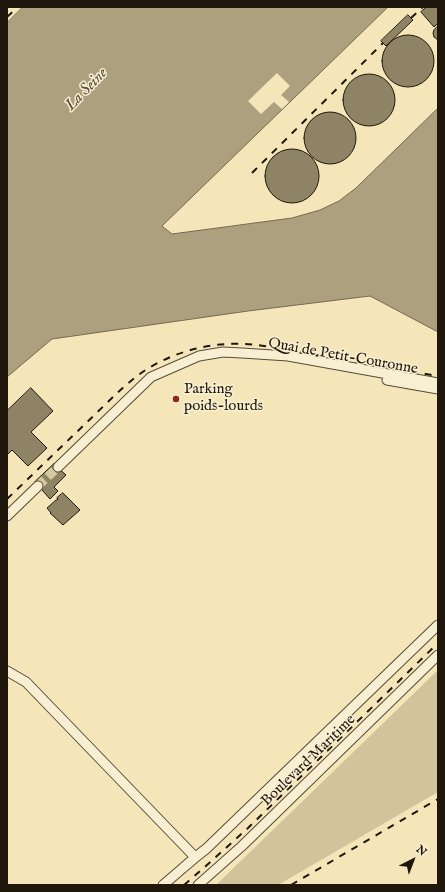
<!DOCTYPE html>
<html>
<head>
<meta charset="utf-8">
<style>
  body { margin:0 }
  #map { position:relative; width:445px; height:892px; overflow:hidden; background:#f5e6ba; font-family:"IM FELL English",serif }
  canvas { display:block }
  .frame { position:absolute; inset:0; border:8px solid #20170c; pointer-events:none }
  .north { position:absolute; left:393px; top:840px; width:40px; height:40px; -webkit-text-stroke:3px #f8efd2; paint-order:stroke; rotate:42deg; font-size:11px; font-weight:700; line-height:16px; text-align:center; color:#20170c }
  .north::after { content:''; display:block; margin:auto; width:14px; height:18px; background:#20170c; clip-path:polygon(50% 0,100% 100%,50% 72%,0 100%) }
</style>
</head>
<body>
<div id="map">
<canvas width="445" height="892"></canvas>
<div class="frame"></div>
<div class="north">N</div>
</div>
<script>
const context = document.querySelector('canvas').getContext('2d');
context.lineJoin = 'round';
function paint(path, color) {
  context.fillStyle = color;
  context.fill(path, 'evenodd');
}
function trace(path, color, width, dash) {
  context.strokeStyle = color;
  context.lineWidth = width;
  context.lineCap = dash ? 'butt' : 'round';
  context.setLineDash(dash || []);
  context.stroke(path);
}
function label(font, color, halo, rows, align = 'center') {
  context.font = font + ' "IM FELL English",serif';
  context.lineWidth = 3;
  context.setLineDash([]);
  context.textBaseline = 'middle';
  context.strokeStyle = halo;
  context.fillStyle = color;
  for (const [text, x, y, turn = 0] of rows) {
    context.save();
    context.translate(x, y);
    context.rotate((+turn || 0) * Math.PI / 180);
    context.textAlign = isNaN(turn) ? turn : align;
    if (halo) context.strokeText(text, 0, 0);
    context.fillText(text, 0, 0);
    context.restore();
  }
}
paint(new Path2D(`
  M438 670V792L278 885H216Z`), '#d1c39c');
const water = new Path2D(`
  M23 7H388L162 226 172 234 292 218 320 210 339 201 356 188 438 108V332L370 296 248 311 52 339 7 377V23Z`);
paint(water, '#ada07f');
trace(water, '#756951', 1);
paint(new Path2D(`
  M277 73 290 86 281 95 289 102 282 109 274 102 261 114 248 101Z`), '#f5e6ba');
const building = new Path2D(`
  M427 7H438V23L434 27 421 12Z
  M408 15 413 20 386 46 381 41Z
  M438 26V40L434 37 433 33 434 30Z
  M382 61a26 26 0 1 1 52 0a26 26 0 1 1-52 0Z
  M343 100a26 26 0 1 1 52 0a26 26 0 1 1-52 0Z
  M304 138a26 26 0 1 1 52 0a26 26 0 1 1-52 0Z
  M265 176a27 27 0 1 1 54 0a27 27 0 1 1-54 0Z
  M31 388 53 411 31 432 47 448 28 466 12 450 7 455V411Z
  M54 464 66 475 54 487 58 491 50 499 35 482Z
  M63 493 80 510 63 525 50 513H51L47 508 56 500H57L58 499 57 498Z`);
paint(building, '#8f8366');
trace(building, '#20170c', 1);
trace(new Path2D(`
  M38 486 58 467`), '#d5c7a0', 9, [9, 4.5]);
const minor = new Path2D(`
  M387 380 438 389
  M58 467 151 377 199 356 223 352 242 353 288 356 438 383
  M7 516 38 486
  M7 671 26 682 195 857
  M163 885C178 873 191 860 206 849L438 625
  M198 885 242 846 438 655`);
trace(minor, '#554b38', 11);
trace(minor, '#f8efd2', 9);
trace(new Path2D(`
  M7 17 18 7
  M411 18 423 7
  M252 173 383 43
  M7 499C33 474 58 450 84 425 101 409 118 391 137 376 166 354 207 342 243 344 250 344 257 345 264 346L438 376
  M184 885 207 865 248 828 438 643
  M291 885 438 799`), '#20170c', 2, [7, 7]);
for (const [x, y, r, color] of [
  [176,399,4,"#8f2418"]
]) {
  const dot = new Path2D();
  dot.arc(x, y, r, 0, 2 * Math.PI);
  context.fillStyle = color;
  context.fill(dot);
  trace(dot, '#f8efd2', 1.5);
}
label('15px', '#20170c', '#f8efd2', [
  ["Quai de Petit-Couronne",343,357,10],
  ["Boulevard Maritime",309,761,-44]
]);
label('15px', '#20170c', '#f8efd2', [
  ["Parking",184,390],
  ["poids-lourds",184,407]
], 'left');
label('italic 16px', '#584e3a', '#f8efd2', [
  ["La Seine",87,90,-46]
]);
</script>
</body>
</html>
